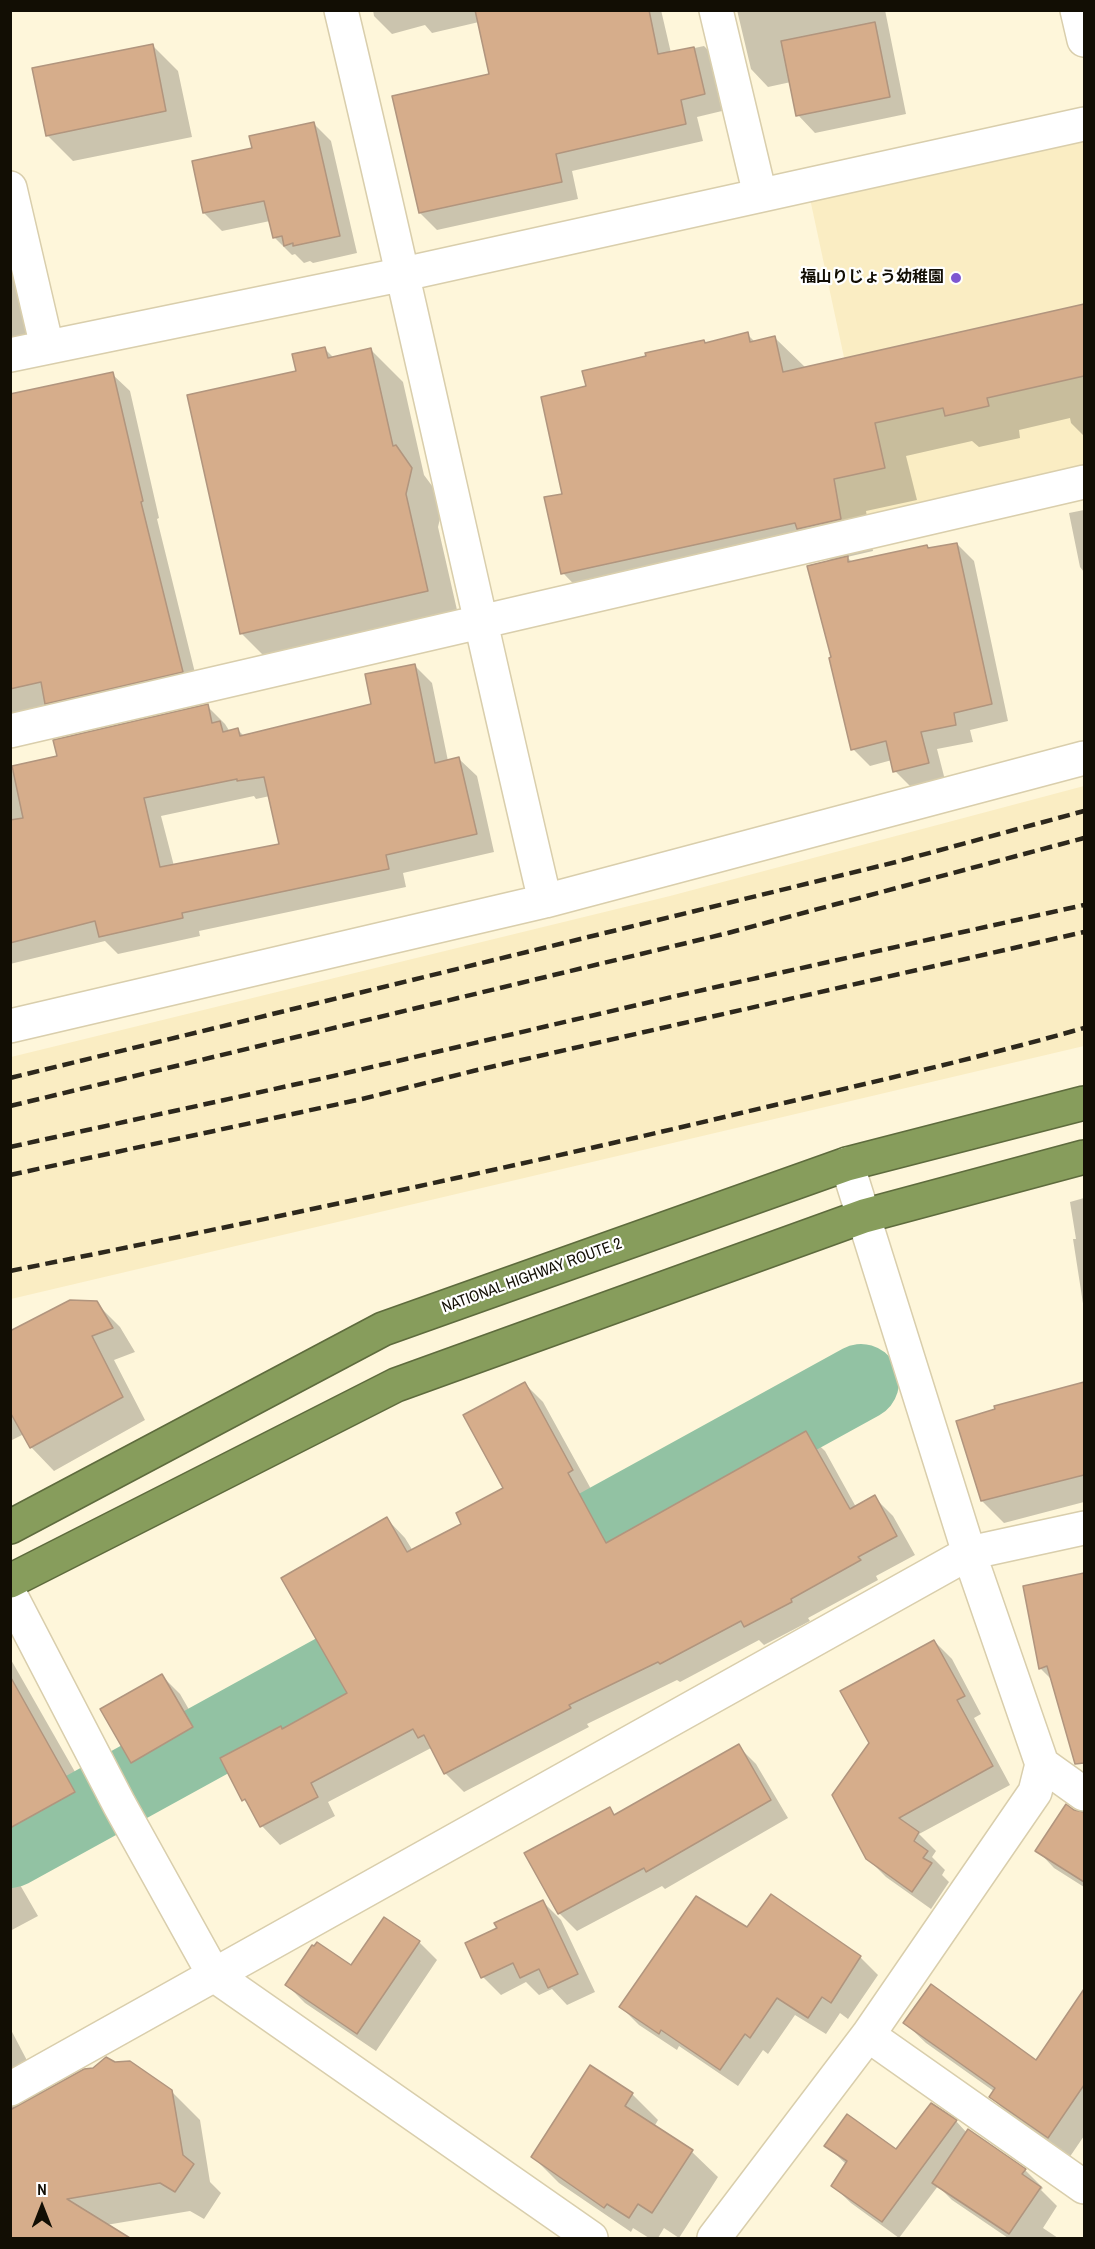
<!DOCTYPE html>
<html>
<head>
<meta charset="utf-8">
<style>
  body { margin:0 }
  #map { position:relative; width:1095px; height:2249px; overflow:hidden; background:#fef6da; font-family:"Archivo Narrow",sans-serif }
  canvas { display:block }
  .frame { position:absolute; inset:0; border:12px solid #120e04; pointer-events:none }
  .north { position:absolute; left:12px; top:2177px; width:60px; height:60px; -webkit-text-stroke:4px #fff; paint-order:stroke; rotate:0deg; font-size:16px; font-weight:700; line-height:24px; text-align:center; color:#120e04 }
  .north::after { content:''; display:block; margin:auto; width:21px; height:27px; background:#120e04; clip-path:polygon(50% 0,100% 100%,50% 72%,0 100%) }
</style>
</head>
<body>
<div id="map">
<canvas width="1095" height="2249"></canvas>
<div class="frame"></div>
<div class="north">N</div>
</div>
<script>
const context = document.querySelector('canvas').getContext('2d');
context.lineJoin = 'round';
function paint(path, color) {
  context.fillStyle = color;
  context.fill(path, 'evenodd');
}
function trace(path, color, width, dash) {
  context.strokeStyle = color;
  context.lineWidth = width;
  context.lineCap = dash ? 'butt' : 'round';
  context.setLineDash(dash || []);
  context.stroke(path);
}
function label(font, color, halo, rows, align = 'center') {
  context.font = font + ' "Archivo Narrow","Noto Sans JP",sans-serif';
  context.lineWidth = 4.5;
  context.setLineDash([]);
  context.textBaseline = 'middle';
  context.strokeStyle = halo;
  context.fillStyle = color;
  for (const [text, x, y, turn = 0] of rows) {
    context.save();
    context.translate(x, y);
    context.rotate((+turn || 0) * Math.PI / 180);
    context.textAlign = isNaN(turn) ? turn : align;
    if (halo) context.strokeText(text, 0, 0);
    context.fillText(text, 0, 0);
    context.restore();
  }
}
paint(new Path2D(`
  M1084 133V472L824 534 791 375 845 362 809 194Z
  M1084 786V1046L11 1299V1057L670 896Z`), '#faedc3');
paint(new Path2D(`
  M373 10H661L671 53 704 46 722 64 730 96 719 98 722 111 697 117 703 141 572 171 578 199 437 230 420 213 491 75 479 22 432 33 425 25 392 34 374 16Z
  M737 10H885L906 114 815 133 798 115 791 82 768 87 751 69Z
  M152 45 178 71 192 137 73 161 47 135Z
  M313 123 331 141 357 253 313 263 310 261 304 263 295 254 292 255 274 237 270 221 222 231 204 213 253 150Z
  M10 258 31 326 26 339 10 342Z
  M1084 305V436L1071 423 1070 418 1019 430 1020 438 979 447 972 441 906 456 917 500 866 511 873 551 847 557 852 562 926 546 930 550 957 544 974 561 1008 721 970 730 973 742 937 749 945 780 912 788 895 771 892 760 870 766 853 749 833 658 831 561 825 555 595 606 563 573 564 495 588 387 706 344 747 334 755 342 775 338 806 368Z
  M325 349 334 358 370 349 403 382 424 475 444 502 438 527 460 623 274 666 241 633 298 372Z
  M112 374 130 391 159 518 157 519 199 689 10 717V474Z
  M1084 510V572L1080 567 1069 513Z
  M414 665 432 683 448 761 459 759 477 776 494 852 403 873 406 887 199 931 200 936 118 954 105 941 10 964V772L207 706 225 724 230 732 238 730 245 737 373 705ZM254 796 256 799 270 796 281 845 174 866 161 816Z
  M1084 1198V1310L1073 1239H1076L1070 1202Z
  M96 1303 120 1327 135 1352 114 1360 145 1420 54 1471 31 1447 24 1434 10 1441V1333Z
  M1084 1383V1502L1004 1523 982 1501 958 1422 997 1410 996 1407Z
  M525 1384 543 1402 591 1489 586 1492 612 1541 806 1433 825 1451 856 1507 874 1497 893 1516 915 1555 876 1576 878 1580 808 1618 810 1621 764 1645 759 1640 680 1682 677 1680 587 1724 589 1727 464 1792 445 1773 431 1748 328 1802 335 1816 280 1845 262 1826 252 1808 244 1800 283 1730 350 1694 387 1519 405 1538 413 1551 463 1525 505 1489Z
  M1084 1575V1735L1080 1736 1053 1681 1040 1668 1024 1587Z
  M934 1641 952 1659 981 1714 974 1718 1010 1785 919 1834 936 1851 932 1857 945 1870 942 1875 949 1882 931 1909 886 1877 867 1858 870 1743Z
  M10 1658 103 1821 12 1871 38 1916 10 1931Z
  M162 1676 180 1694 210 1746 150 1780 132 1762Z
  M738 1746 756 1764 788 1818 665 1889 662 1886 577 1931 559 1913 609 1809 616 1816Z
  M1081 1814H1084V1887L1054 1868 1037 1850Z
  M771 1896 860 1957 878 1975 848 2019 840 2013 826 2034 795 2015 768 2054 763 2050 738 2086 679 2046 677 2050 639 2025 621 2007 747 1929Z
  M543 1902 561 1920 595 1992 567 2005 552 1989 539 1995 526 1982 501 1995 483 1977 499 1929Z
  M419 1942 437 1960 376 2051 305 2003 287 1985 314 1948 352 1967Z
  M1084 1992V2136L1069 2158 1012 2118 991 2097 995 2092 926 2043 905 2023 1036 2062Z
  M10 2028 44 2093 171 2091 200 2120 210 2182 221 2193 204 2219 190 2211 106 2225 122 2238H10Z
  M590 2067 632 2094 658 2120 654 2127 692 2152 718 2177 679 2238 664 2228 658 2238H649L633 2228 631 2232 559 2183 533 2157Z
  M956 2121 967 2133 1025 2170 1043 2188 1041 2190 1057 2206 1043 2228 1058 2238H1008L952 2200 938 2186 899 2238 851 2203 833 2186 847 2165 826 2145 896 2151Z`), '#0003');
trace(new Path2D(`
  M10 1850 861 1382`), '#92c2a3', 76);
const building = new Path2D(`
  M475 10H649L658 54 694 47 705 94 681 100 686 124 556 154 562 182 419 213 392 96 489 74Z
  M875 22 890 97 796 116 781 41Z
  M153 44 166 111 46 136 32 68Z
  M314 122 340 236 293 246V243L284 246 282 236 273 238 264 201 203 213 192 161 252 148 249 136Z
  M1084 304V376L987 398 989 406 945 416 943 408 875 423 885 468 834 479 841 519 797 529 795 523 561 574 544 497 562 494 541 397 586 386 582 371 646 356 645 353 704 340 705 343 748 332 750 342 775 336 783 372Z
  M325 347 328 358 371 348 393 446 396 445 412 468 406 494 428 591 240 634 187 395 296 371 292 354Z
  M113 372 143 501 141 502 183 672 45 704 41 682 10 689V394Z
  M957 543 992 704 954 713 956 725 921 732 929 763 893 772 886 741 851 750 829 658 831 657 807 566 848 556V562L927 545 928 548Z
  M415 664 435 763 459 757 477 834 386 855 389 869 182 913 183 918 99 937 95 921 10 943V820L23 818 12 766 57 756 53 740 208 704 212 723 220 721 223 732 238 728 240 736 371 704 365 674ZM264 777 279 844 160 867 144 798 237 779V781Z
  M70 1300 97 1301 113 1328 92 1336 123 1397 30 1448 10 1412V1331Z
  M525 1382 573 1470 568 1473 606 1543 806 1431 850 1509 875 1495 897 1536 858 1557 861 1560 791 1599 792 1602 744 1627 741 1621 660 1664 658 1662 569 1705 571 1708 444 1774 424 1735 418 1738 413 1729 311 1783 318 1797 260 1827 245 1799 242 1801 220 1758 281 1726 282 1729 347 1693 281 1578 387 1517 407 1552 461 1524 456 1513 503 1488 463 1415Z
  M1084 1382V1475L981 1501 956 1421 995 1409 994 1406Z
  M1084 1573V1763L1075 1764 1047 1666 1039 1669 1023 1586Z
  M934 1640 965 1696 957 1700 993 1766 899 1818 919 1832 914 1841 928 1851 923 1858 932 1863 912 1892 866 1859 832 1795 869 1743 840 1691Z
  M162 1674 193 1727 131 1763 100 1709Z
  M10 1676 75 1792 10 1828Z
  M739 1744 771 1800 646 1872 644 1868 558 1914 524 1853 610 1807 614 1815Z
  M1066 1804 1074 1810 1084 1812V1882L1035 1851Z
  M771 1894 861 1956 831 2003 822 1997 808 2018 777 1998 750 2038 745 2034 720 2070 661 2030 659 2034 619 2007 696 1896 747 1927Z
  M543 1900 578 1974 548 1988 539 1969 520 1978 513 1963 481 1978 465 1943 497 1928 494 1923Z
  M384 1917 420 1941 357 2034 285 1985 312 1945 314 1946 317 1942 351 1965Z
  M931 1984 1036 2060 1084 1989V2085L1048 2138 989 2097 995 2088 903 2023Z
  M106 2057 115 2062 130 2061 172 2090 183 2155 194 2164 175 2192 160 2183 67 2199 130 2238H10V2110L84 2069 93 2068Z
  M590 2065 633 2093 625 2106 693 2150 652 2213 638 2204 629 2218 607 2204 604 2208 531 2157Z
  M931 2103 957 2120 882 2222 831 2186 847 2161 824 2146 847 2114 896 2149Z
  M968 2129 1026 2169 1022 2174 1041 2187 1009 2234 932 2183Z`);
paint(building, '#d6ad8b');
trace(building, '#b1957e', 1.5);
const minor = new Path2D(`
  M341 10C412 307 475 604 545 901
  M716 10 760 195
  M1077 10 1084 40
  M10 188 47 347
  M10 355 404 274 1084 124
  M10 731 1084 482
  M10 1026 545 901 1084 758
  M10 1594 119 1804 214 1975 591 2238
  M1042 1764 1084 1794
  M868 2035 1084 2187
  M10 2089 969 1553 1084 1528
  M714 2238 868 2035 1035 1792 1042 1764 969 1553 847 1164`);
const highway = new Path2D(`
  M10 1527 383 1329 847 1164 1084 1103
  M10 1581 396 1385 864 1216 1084 1157`);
trace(minor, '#d9ceac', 36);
trace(highway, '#5e6b3d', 36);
trace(minor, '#fff', 33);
trace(highway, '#879d5c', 33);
trace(new Path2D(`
  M10 1078 896 862 1084 811
  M10 1106 728 933 1084 838
  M10 1147 329 1077 676 996 1084 905
  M10 1175 362 1099 473 1071 1084 932
  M10 1271C255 1222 498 1171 741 1113 856 1086 971 1060 1084 1028`), '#2d281c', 4.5, [12, 6]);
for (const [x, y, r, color] of [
  [956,278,6,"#7e57d1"]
]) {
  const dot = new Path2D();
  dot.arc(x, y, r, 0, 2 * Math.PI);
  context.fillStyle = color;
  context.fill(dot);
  trace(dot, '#fff', 2);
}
label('bold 16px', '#120e04', '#fff', [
  ["福山りじょう幼稚園",944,278]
], 'right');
label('16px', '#120e04', '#fff', [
  ["NATIONAL HIGHWAY ROUTE 2",532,1276,-20]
]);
</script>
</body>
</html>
